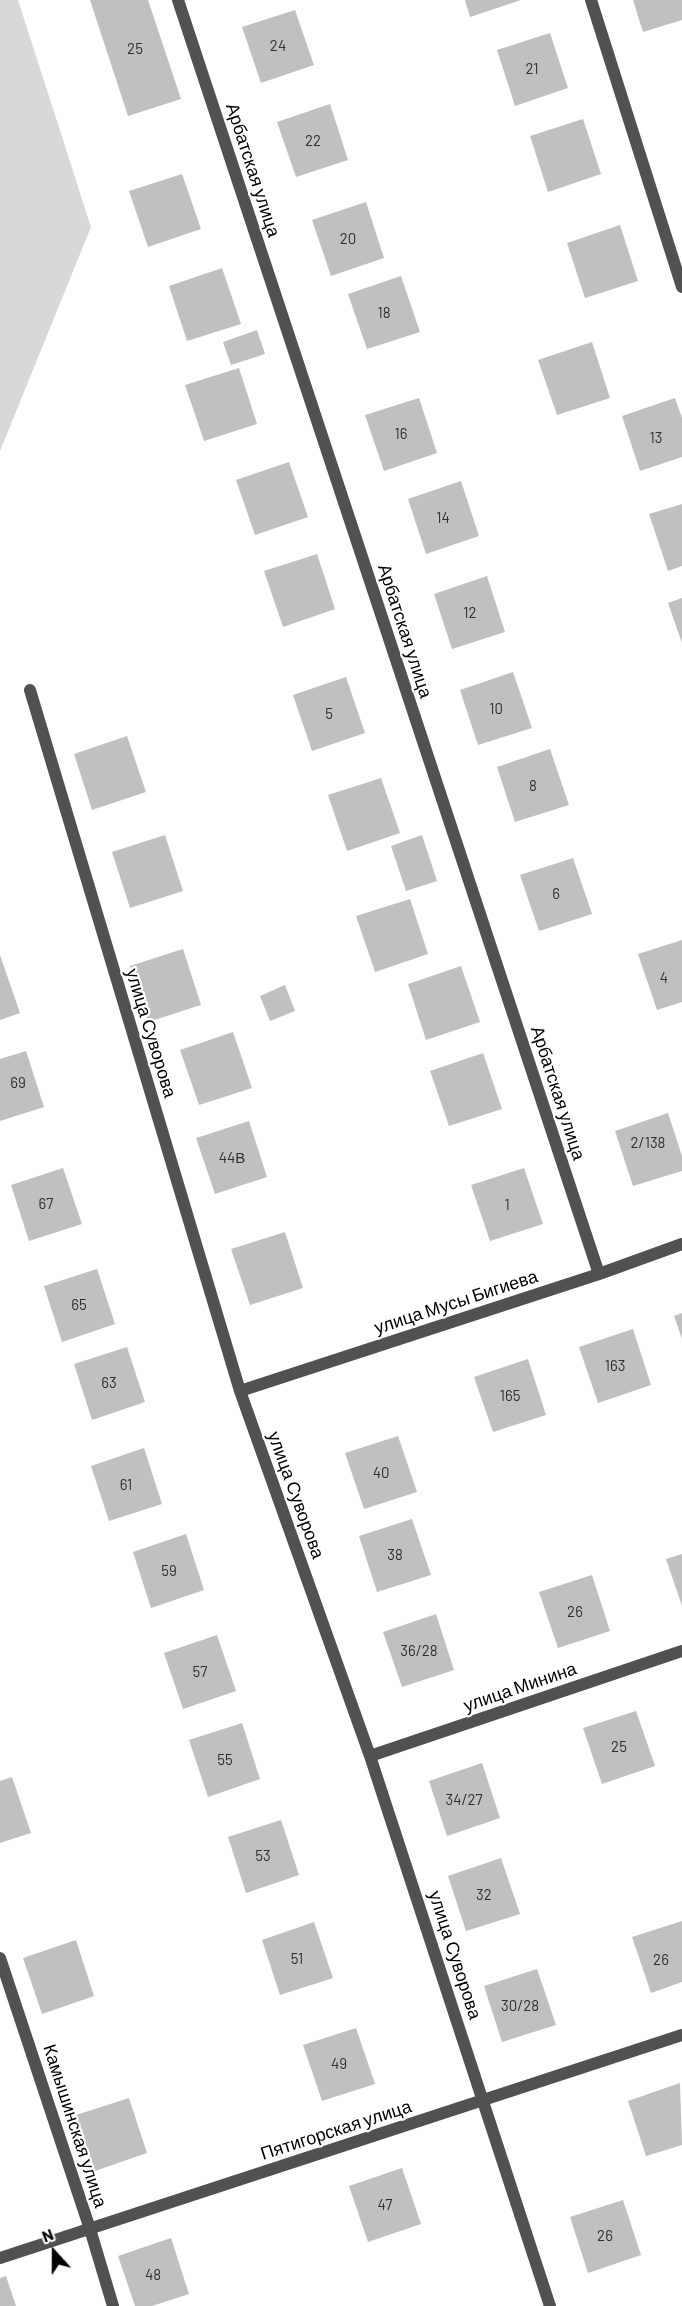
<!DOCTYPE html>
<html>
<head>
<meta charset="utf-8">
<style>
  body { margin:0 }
  #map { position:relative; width:682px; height:2306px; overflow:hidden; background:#fff; font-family:Barlow,sans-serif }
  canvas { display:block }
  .north { position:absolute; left:24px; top:2222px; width:60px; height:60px; -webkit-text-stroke:4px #fff; paint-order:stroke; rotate:339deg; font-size:16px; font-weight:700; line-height:24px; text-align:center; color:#000 }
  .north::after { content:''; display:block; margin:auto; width:21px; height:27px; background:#000; clip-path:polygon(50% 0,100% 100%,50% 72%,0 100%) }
</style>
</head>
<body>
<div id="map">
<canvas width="682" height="2306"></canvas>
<div class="north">N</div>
</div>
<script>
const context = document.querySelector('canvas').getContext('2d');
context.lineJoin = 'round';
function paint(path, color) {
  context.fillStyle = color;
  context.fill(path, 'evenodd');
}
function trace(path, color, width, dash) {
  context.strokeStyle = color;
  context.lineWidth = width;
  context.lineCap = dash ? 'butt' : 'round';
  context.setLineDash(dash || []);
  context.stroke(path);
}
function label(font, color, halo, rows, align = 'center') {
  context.font = font + ' Barlow,sans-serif';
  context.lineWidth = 4.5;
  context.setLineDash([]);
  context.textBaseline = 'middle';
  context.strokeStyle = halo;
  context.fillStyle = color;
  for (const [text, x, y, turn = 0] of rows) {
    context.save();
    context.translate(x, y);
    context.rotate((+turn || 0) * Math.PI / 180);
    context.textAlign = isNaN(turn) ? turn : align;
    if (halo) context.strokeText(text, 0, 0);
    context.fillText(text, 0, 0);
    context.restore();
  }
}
paint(new Path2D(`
  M0 0H18L91 227 0 451Z`), '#d8d8d8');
paint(new Path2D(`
  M90 0H148L181 99 128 116Z
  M465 0H521L470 17Z
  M633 0H682V20L643 32Z
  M295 10 314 65 261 83 242 27Z
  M550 33 568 88 515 106 497 50Z
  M330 104 348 160 296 177 277 122Z
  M583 119 601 174 548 192 530 136Z
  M182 174 201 229 148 247 129 191Z
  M366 202 384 258 331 276 312 220Z
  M620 225 638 281 585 298 567 243Z
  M222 268 241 324 187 341 169 286Z
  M401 276 420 332 367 349 348 294Z
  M257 330 265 354 231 365 223 342Z
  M592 342 610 398 557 415 538 360Z
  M239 368 257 424 204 441 185 385Z
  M419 398 437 453 384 471 365 415Z
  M675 398 682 418V457L640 471 622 416Z
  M289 462 308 517 255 535 236 480Z
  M461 481 479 536 426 554 408 499Z
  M682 504V566L668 571 649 514Z
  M317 554 335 609 283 627 264 571Z
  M487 576 505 632 452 649 434 594Z
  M682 598V643L668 603Z
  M513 672 532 728 478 745 460 690Z
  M346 677 365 733 312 751 293 695Z
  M127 736 146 792 92 810 74 754Z
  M550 749 569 805 515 822 497 767Z
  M381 778 400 833 347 851 328 795Z
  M165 835 183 891 130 908 112 852Z
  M422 835 437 881 406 891 391 846Z
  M573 858 592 914 539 931 520 875Z
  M410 899 428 954 375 972 356 916Z
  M682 940V1002L657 1010 638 954Z
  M183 949 201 1005 148 1022 130 966Z
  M0 955 20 1013 0 1020Z
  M461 966 480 1022 426 1040 408 984Z
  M285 985 295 1011 270 1021 260 996Z
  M233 1032 252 1088 199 1105 180 1050Z
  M26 1051 44 1107 0 1121V1059Z
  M483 1053 502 1109 449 1126 430 1071Z
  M668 1113 682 1156V1171L633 1186 615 1131Z
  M249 1121 267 1177 215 1194 196 1138Z
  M63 1168 82 1224 29 1241 11 1185Z
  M524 1168 543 1224 490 1241 471 1185Z
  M285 1232 303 1288 250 1305 231 1249Z
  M97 1269 115 1324 62 1342 44 1286Z
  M682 1313V1339L674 1316Z
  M633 1329 651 1385 598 1403 579 1347Z
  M127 1347 145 1402 92 1420 74 1364Z
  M528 1359 546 1415 493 1432 474 1377Z
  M398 1436 417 1492 364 1509 345 1453Z
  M144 1448 162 1504 109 1521 91 1466Z
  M412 1519 431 1575 377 1592 359 1536Z
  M186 1534 204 1590 151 1608 133 1552Z
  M682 1554V1606L666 1559Z
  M592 1575 610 1631 558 1648 539 1592Z
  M436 1614 454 1670 402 1687 383 1632Z
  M217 1635 236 1691 183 1709 164 1653Z
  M636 1711 655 1766 602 1784 583 1728Z
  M242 1723 260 1779 208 1797 189 1740Z
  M482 1763 500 1818 447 1836 429 1781Z
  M12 1777 31 1833 0 1843V1781Z
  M281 1820 299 1875 246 1893 228 1837Z
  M501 1858 520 1914 466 1931 448 1876Z
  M682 1921V1982L651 1993 632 1937Z
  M314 1922 333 1978 280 1995 262 1940Z
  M76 1940 94 1996 42 2014 23 1958Z
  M537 1969 556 2025 502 2042 484 1986Z
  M356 2028 375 2084 322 2101 303 2045Z
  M680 2083 682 2145 646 2156 628 2101Z
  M129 2098 147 2153 95 2171 76 2115Z
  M402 2168 421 2224 368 2242 349 2186Z
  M623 2200 641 2255 588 2273 570 2217Z
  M171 2238 189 2294 152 2306H135L118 2256Z
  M6 2276 16 2306H0V2278Z`), '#c0c0c0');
trace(new Path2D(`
  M178 0 599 1274
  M591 0 682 287
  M30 690 240 1391 370 1756 550 2306
  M240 1391 599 1274 682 1244
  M370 1756 682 1651
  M0 1958 90 2229 113 2306
  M0 2258 682 2035`), '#515151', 12);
label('15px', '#303030', null, [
  ["24",278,46],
  ["25",135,49],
  ["21",532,69],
  ["22",313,141],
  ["20",348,239],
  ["18",384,313],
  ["16",401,434],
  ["13",656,438],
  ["14",443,518],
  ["12",470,613],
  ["10",496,709],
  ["5",329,714],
  ["8",533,786],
  ["6",556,894],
  ["4",664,978],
  ["69",18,1083],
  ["2/138",648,1143],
  ["44В",232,1158],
  ["67",46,1204],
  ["1",507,1205],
  ["65",79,1305],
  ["163",615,1366],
  ["63",109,1383],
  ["165",510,1396],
  ["40",381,1473],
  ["61",126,1485],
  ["38",395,1555],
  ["59",169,1571],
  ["26",575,1612],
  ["36/28",419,1651],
  ["57",200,1672],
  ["25",619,1747],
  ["55",225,1760],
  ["34/27",464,1800],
  ["53",263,1856],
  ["32",484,1895],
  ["51",297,1959],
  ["26",661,1960],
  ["30/28",520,2006],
  ["49",339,2064],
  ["47",385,2205],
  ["26",605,2236],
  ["48",153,2275]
]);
label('18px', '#000', '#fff', [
  ["Арбатская улица",253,170,72],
  ["Арбатская улица",405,631,72],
  ["улица Суворова",151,1033,73],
  ["Арбатская улица",558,1093,72],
  ["улица Мусы Бигиева",456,1302,-18],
  ["улица Суворова",296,1495,70],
  ["улица Минина",520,1687,-19],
  ["улица Суворова",455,1955,72],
  ["Камышинская улица",75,2126,72],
  ["Пятигорская улица",336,2130,-18]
]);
</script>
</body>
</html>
